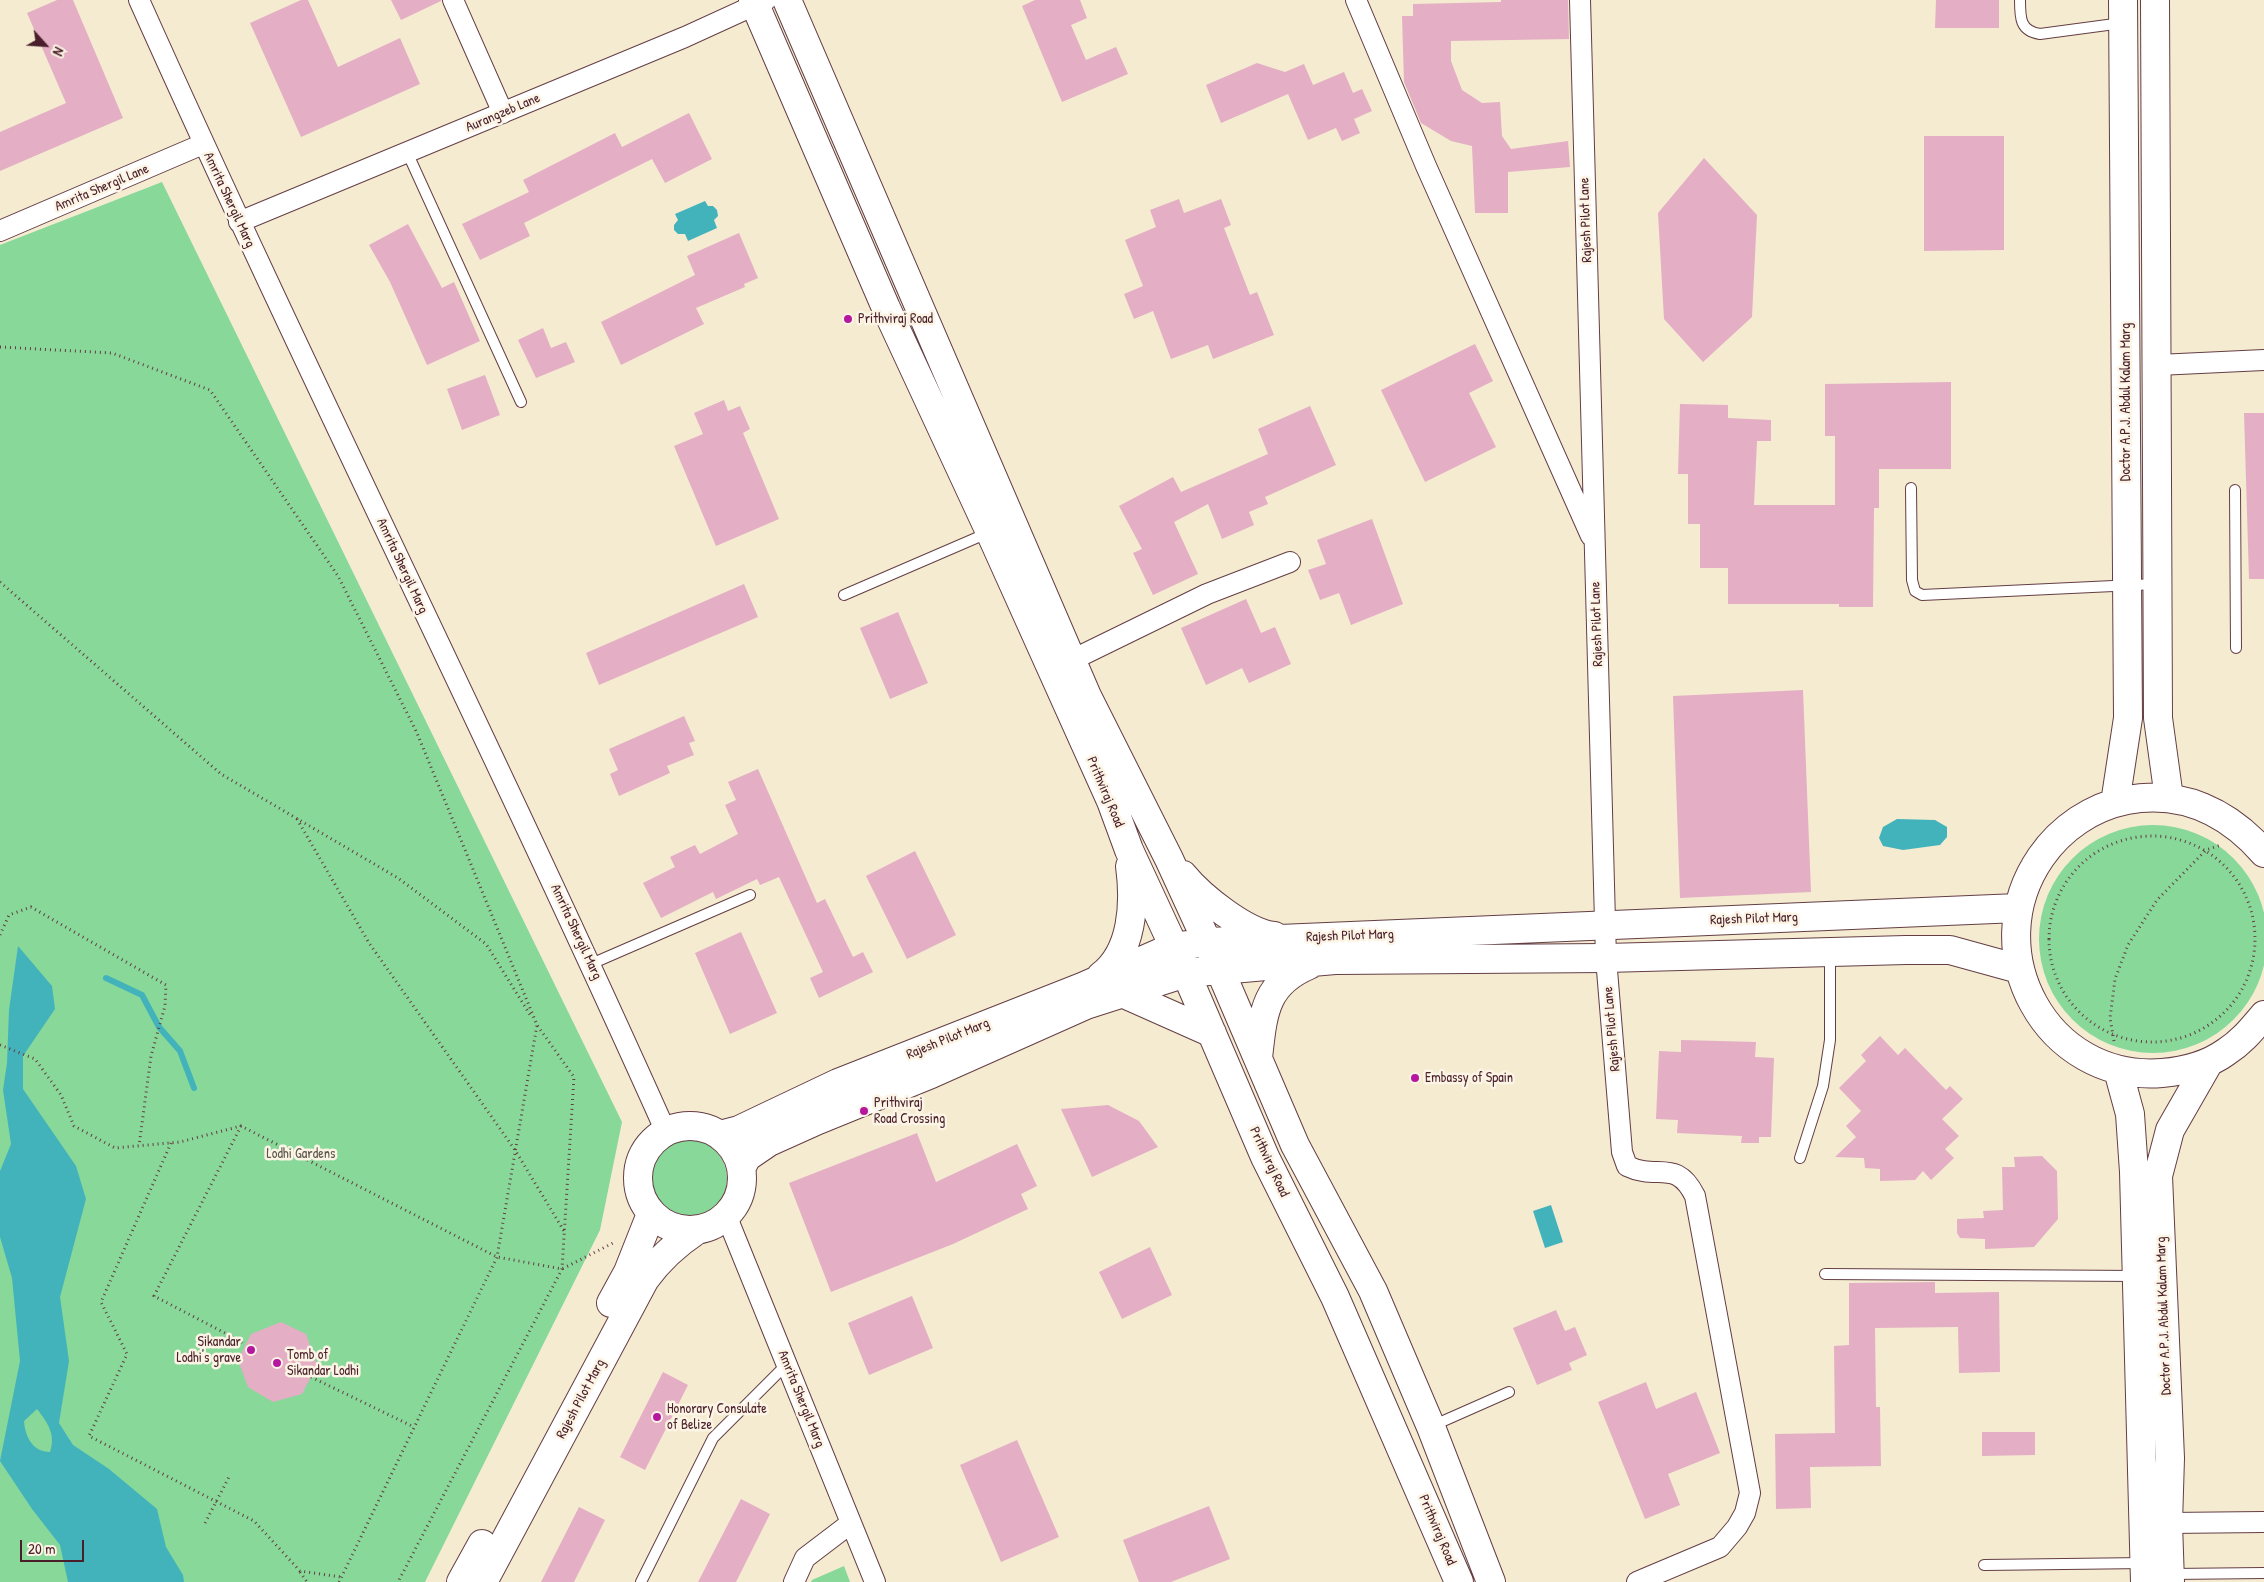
<!DOCTYPE html>
<html>
<head>
<meta charset="utf-8">
<style>
  body { margin:0 }
  #map { position:relative; width:2264px; height:1582px; overflow:hidden; background:#f4ebd1; font-family:"Patrick Hand",sans-serif }
  canvas { display:block }
  .north { position:absolute; left:20px; top:20px; width:50px; height:50px; -webkit-text-stroke:4px #fcf5e5; paint-order:stroke; rotate:116deg; font-size:14px; font-weight:700; line-height:20px; text-align:center; color:#4a1f2b }
  .north::after { content:''; display:block; margin:auto; width:18px; height:22px; background:#4a1f2b; clip-path:polygon(50% 0,100% 100%,50% 72%,0 100%) }
  .scale { position:absolute; left:20px; top:1540px; width:64px; height:22px; box-sizing:border-box; border:2px solid #4a1f2b; border-top:0; padding-left:6px; font-size:15px; line-height:18px; white-space:nowrap; color:#4a1f2b; -webkit-text-stroke:4px #fcf5e5; paint-order:stroke }
</style>
</head>
<body>
<div id="map">
<canvas width="2264" height="1582"></canvas>
<div class="north">N</div>
<div class="scale">20 m</div>
</div>
<script>
const context = document.querySelector('canvas').getContext('2d');
context.lineJoin = 'round';
function paint(path, color) {
  context.fillStyle = color;
  context.fill(path, 'evenodd');
}
function trace(path, color, width, dash) {
  context.strokeStyle = color;
  context.lineWidth = width;
  context.lineCap = dash ? 'butt' : 'round';
  context.setLineDash(dash || []);
  context.stroke(path);
}
function label(font, color, halo, rows, align = 'center') {
  context.font = font + ' "Patrick Hand",sans-serif';
  context.lineWidth = 5;
  context.setLineDash([]);
  context.textBaseline = 'middle';
  context.strokeStyle = halo;
  context.fillStyle = color;
  for (const [text, x, y, turn = 0] of rows) {
    context.save();
    context.translate(x, y);
    context.rotate((+turn || 0) * Math.PI / 180);
    context.textAlign = isNaN(turn) ? turn : align;
    if (halo) context.strokeText(text, 0, 0);
    context.fillText(text, 0, 0);
    context.restore();
  }
}
paint(new Path2D(`
  M162 182 622 1122 600 1230 425 1582H0V245Z
  M2039 939a114 114 0 1 1 228 0a114 114 0 1 1-228 0Z
  M645 1179a41 41 0 1 1 82 0a41 41 0 1 1-82 0Z
  M844 1566 850 1582H811L812 1580Z`), '#87d899');
paint(new Path2D(`
  M705 201 708 206H713L717 210 718 216 714 220 717 228 688 241 685 234H678L674 230V225L678 220 675 214Z
  M1897 819 1935 820 1947 827V837L1940 845 1903 850 1883 846 1879 838 1883 827Z
  M18 946 52 986 55 1009 23 1056V1089L76 1166 86 1199 60 1297 69 1361 59 1423 73 1445 109 1469 157 1509 166 1547 183 1575 184 1582H68L60 1545 32 1509 0 1461 20 1361 12 1278 0 1237V1171L11 1144 3 1090 7 1063 9 1010ZM37 1409C48 1423 56 1435 50 1452 33 1452 25 1437 24 1421Z
  M1551 1205 1563 1242 1545 1248 1533 1211Z`), '#43b3bb');
trace(new Path2D(`
  M106 978 142 995 159 1027 180 1051 194 1088`), '#43b3bb', 6);
paint(new Path2D(`
  M57 0H73L123 118 0 171V132L66 103 27 13Z
  M301 0H308L338 67 400 38 420 84 301 137 250 23Z
  M391 0H441V1L401 20Z
  M1035 0H1080L1087 18 1071 25 1086 60 1116 47 1128 74 1062 102 1022 6Z
  M1501 0H1568L1569 39 1451 41V61L1462 90 1482 103 1500 102 1502 136 1511 149 1568 141 1570 167 1508 172V213H1475L1472 146 1451 141 1421 123 1404 82 1402 16H1413V4L1501 2Z
  M1936 0H1999V28H1935Z
  M1257 63 1285 72 1304 64 1313 85 1344 72 1353 93 1362 89 1372 111 1354 119 1360 133 1342 141 1336 128 1308 140 1288 94 1221 123 1206 85Z
  M689 113 712 159 665 183 652 159 524 223 530 236 480 260 462 224 529 192 523 180 615 133 622 147Z
  M1924 136H2004V250L1924 251Z
  M1704 158 1757 215 1752 317 1703 362 1664 319 1658 213Z
  M1179 199 1184 213 1221 199 1231 225 1224 228 1250 295 1257 292 1274 335 1213 359 1208 345 1171 359 1153 311 1134 319 1124 294 1143 286 1125 240 1156 227 1150 210Z
  M408 224 442 288 454 282 480 341 427 365 390 282 369 245Z
  M739 233 758 278 744 284 745 287 696 308 704 324 621 365 601 322 695 275 687 256Z
  M543 328 551 348 566 342 575 362 536 378 518 340Z
  M1475 344 1493 381 1469 393 1496 447 1425 482 1381 390Z
  M485 375 500 415 462 430 447 389Z
  M1951 382V469H1879V508H1874L1873 607H1839V604H1728V568H1700V524H1688V474H1678L1680 404 1728 405V418L1771 420V441H1757L1754 505H1835V436H1825V384Z
  M724 400 728 411 740 406 750 429 743 433 779 519 716 546 674 446 703 434 694 413Z
  M1310 406 1336 465 1265 497 1268 504 1249 512 1254 525 1222 539 1208 504 1174 522 1198 574 1153 595 1133 553 1142 549 1119 506 1173 477 1181 492 1268 454 1258 429Z
  M2244 413H2264V579H2249Z
  M1372 519 1403 604 1351 625 1339 593 1320 600 1308 570 1326 564 1317 540Z
  M744 584 758 617 599 685 586 653Z
  M1246 599 1261 633 1275 627 1291 664 1249 683 1242 668 1206 685 1181 628Z
  M898 612 928 683 890 699 860 628Z
  M1803 690 1811 892 1680 898 1673 696Z
  M684 716 695 741 689 743 694 755 667 766 670 773 619 796 610 774 618 770 609 749Z
  M758 769 817 903 825 899 853 957 863 952 873 972 819 998 810 978 823 972 779 877 760 885 757 879 716 899 713 892 661 918 643 883 675 867 670 857 695 845 700 854 738 834 725 805 736 800 728 782Z
  M915 851 956 935 907 959 866 876Z
  M741 932 777 1013 730 1034 695 953Z
  M1880 1036 1898 1055 1905 1048 1946 1090 1950 1086 1963 1099 1942 1119 1959 1136 1945 1149 1954 1158 1931 1180 1923 1171 1915 1180 1880 1181V1169L1865 1168 1864 1158 1835 1157 1856 1137 1846 1126 1861 1111 1839 1088 1866 1061 1861 1055Z
  M1681 1040 1756 1042 1755 1057 1774 1058 1771 1137H1759V1143H1741L1742 1136 1677 1133 1678 1120 1656 1119 1659 1051 1681 1052Z
  M1108 1105 1139 1121 1158 1147 1092 1177 1061 1109Z
  M917 1133 936 1182 1017 1144 1037 1186 1021 1194 1028 1209 953 1244 831 1292 789 1183Z
  M2042 1156 2057 1171 2058 1219 2034 1247 1985 1249V1239L1960 1238 1957 1233V1219L1984 1218 1983 1211 2003 1210 2002 1167H2015L2014 1157Z
  M1150 1247 1172 1295 1122 1319 1099 1272Z
  M1935 1282V1293L1999 1292 2000 1372 1959 1373 1958 1327 1875 1328 1876 1407H1880L1881 1466 1810 1467 1811 1508 1776 1509 1775 1434 1835 1433 1834 1346 1849 1345V1283Z
  M912 1296 933 1348 869 1375 848 1323Z
  M1556 1310 1565 1331 1575 1327 1587 1355 1569 1363 1572 1370 1537 1385 1513 1328Z
  M281 1322 306 1334 317 1365 302 1394 273 1402 248 1387 238 1360 251 1334Z
  M663 1372 688 1385 645 1470 620 1457Z
  M1646 1382 1656 1409 1696 1392 1720 1453 1668 1474 1680 1505 1645 1519 1598 1402Z
  M1982 1432H2035V1455L1982 1456Z
  M1017 1440 1059 1537 1001 1562 960 1465Z
  M741 1499 770 1514 736 1582H698Z
  M1209 1506 1230 1559 1171 1582H1139L1123 1540Z
  M579 1507 605 1520 574 1582H541Z`), '#e4aec5');
const service = new Path2D(`
  M2020 0C2020 18 2020 31 2040 34L2122 23
  M407 152 521 402
  M1911 488 1912 580 1915 591 1922 595 2156 584
  M2235 490 2236 648
  M844 595 990 532
  M591 964 750 895
  M1800 1158 1823 1086 1830 1040V952
  M1825 1274 2137 1276
  M1432 1426 1509 1392
  M1984 1565 2145 1563
  M2171 1574 2264 1573
  M641 1582 713 1438 787 1364`);
const minor = new Path2D(`
  M139 0C309 380 496 752 666 1132
  M453 0 503 113
  M1356 0 1426 166 1591 536
  M1580 0 1606 958 1622 1152 1627 1166C1658 1181 1676 1158 1695 1196L1750 1493 1745 1513 1737 1527 1720 1547 1637 1582
  M239 222 685 37 766 0
  M0 231 203 144
  M2158 365 2264 360
  M1072 660 1207 594 1290 562
  M726 1215 875 1582
  M2168 1523 2264 1522
  M794 1582 805 1558 851 1523`);
const secondary = new Path2D(`
  M753 0 886 308 990 532 1111 801 1129 850 1186 973 1265 1157 1335 1297 1459 1582
  M787 0 1087 696 1169 859 1220 970 1295 1145 1373 1291 1431 1427 1491 1582
  M2155 0 2158 718 2169 798
  M2115 803 2128 718 2123 0
  M2264 853C2228 812 2182 790 2127 800 2092 807 2061 828 2041 857 1976 951 2046 1082 2162 1073 2185 1071 2208 1065 2226 1052 2242 1042 2252 1029 2264 1015
  M1183 875C1201 897 1246 933 1274 936
  M1101 976C1133 952 1135 903 1130 866
  M1122 993 1212 1033
  M1258 1058C1263 1014 1264 984 1309 965
  M2118 1070 2130 1114 2134 1172 2145 1582
  M638 1178a52 52 0 1 1 104 0a52 52 0 1 1-104 0Z
  M720 1135 739 1130 838 1083 1082 987 1173 947 1208 942 2018 908
  M741 1168 747 1157 769 1142 818 1120 931 1074 1086 1005 1186 973 1335 960 1606 958 1906 950H1950L2019 969
  M611 1303 628 1272 651 1214
  M461 1582 482 1544
  M483 1582 645 1279C660 1258 676 1244 697 1230
  M2170 1582 2168 1523 2170 1458 2158 1176 2170 1130 2209 1062`);
trace(service, '#643e44', 12);
trace(minor, '#643e44', 22);
trace(secondary, '#643e44', 30);
trace(new Path2D(`
  M0 347 112 353 210 390 338 576 417 733 537 1025 574 1077 562 1269 398 1582
  M0 582 221 774 398 878 486 944 532 1018
  M297 819 369 943 515 1150 564 1231
  M2049 939a103 103 0 1 1 206 0a103 103 0 1 1-206 0Z
  M0 935 9 915 31 907 166 985 165 1006 151 1056 139 1146
  M2114 1041 2110 1018 2115 979 2128 945 2157 900 2206 850 2221 845
  M0 1045 35 1059 61 1095 74 1126 115 1148 180 1142 241 1126 497 1257 562 1269 613 1243
  M241 1126 154 1296 246 1344
  M171 1143 101 1302 127 1354 89 1436 254 1521 300 1571 341 1577
  M634 1196 638 1185
  M311 1377 414 1427
  M205 1523 229 1477
  M300 1572 307 1582
  M339 1582 497 1257 537 1025`), '#643e44', 3, [1, 4]);
trace(service, '#fff', 10);
trace(minor, '#fff', 20);
trace(secondary, '#fff', 28);
for (const [x, y, r, color] of [
  [848,319,5,"#b5179e"],
  [1415,1078,5,"#b5179e"],
  [864,1111,5,"#b5179e"],
  [251,1350,5,"#b5179e"],
  [277,1363,5,"#b5179e"],
  [657,1417,5,"#b5179e"]
]) {
  const dot = new Path2D();
  dot.arc(x, y, r, 0, 2 * Math.PI);
  context.fillStyle = color;
  context.fill(dot);
  trace(dot, '#fcf5e5', 2);
}
label('14px', '#4a1f2b', '#fcf5e5', [
  ["Aurangzeb Lane",503,113,-23],
  ["Amrita Shergil Lane",102,188,-23],
  ["Amrita Shergil Marg",229,200,65],
  ["Rajesh Pilot Lane",1586,220,-92],
  ["Doctor A.P.J. Abdul Kalam Marg",2126,402,-90],
  ["Amrita Shergil Marg",402,566,65],
  ["Rajesh Pilot Lane",1597,624,-92],
  ["Prithviraj Road",1105,792,67],
  ["Rajesh Pilot Marg",1754,919,-2],
  ["Amrita Shergil Marg",576,932,65],
  ["Rajesh Pilot Marg",1350,936,-2],
  ["Rajesh Pilot Lane",1612,1029,-95],
  ["Rajesh Pilot Marg",948,1039,-22],
  ["Prithviraj Road",1269,1162,65],
  ["Doctor A.P.J. Abdul Kalam Marg",2164,1316,-92],
  ["Rajesh Pilot Marg",581,1399,-62],
  ["Amrita Shergil Marg",801,1399,68],
  ["Prithviraj Road",1437,1530,67]
]);
label('14px', '#4a1f2b', '#fcf5e5', [
  ["Prithviraj Road",858,319],
  ["Embassy of Spain",1425,1078],
  ["Prithviraj",874,1103],
  ["Road Crossing",874,1119],
  ["Sikandar",241,1342,"right"],
  ["Lodhi's grave",241,1358,"right"],
  ["Tomb of",287,1355],
  ["Sikandar Lodhi",287,1371],
  ["Honorary Consulate",667,1409],
  ["of Belize",667,1425]
], 'left');
label('14px', '#5c564c', '#fcf5e5', [
  ["Lodhi Gardens",301,1154]
]);
</script>
</body>
</html>
